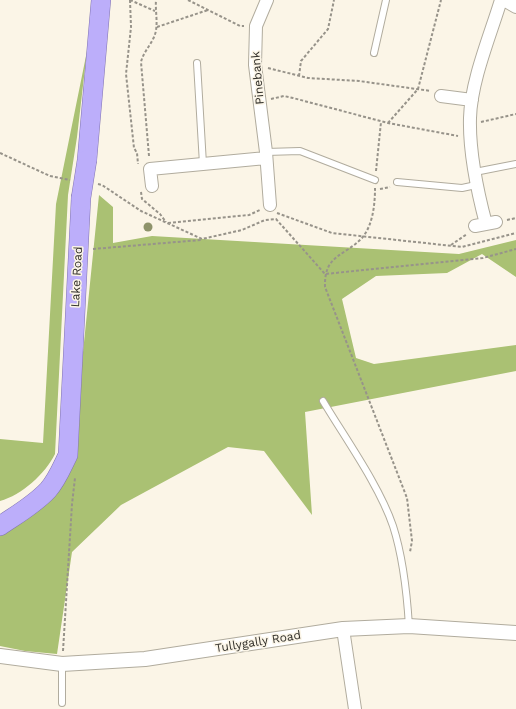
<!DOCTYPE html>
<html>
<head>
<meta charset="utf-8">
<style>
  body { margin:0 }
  canvas { display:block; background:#fbf5e7 }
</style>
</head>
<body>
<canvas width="516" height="709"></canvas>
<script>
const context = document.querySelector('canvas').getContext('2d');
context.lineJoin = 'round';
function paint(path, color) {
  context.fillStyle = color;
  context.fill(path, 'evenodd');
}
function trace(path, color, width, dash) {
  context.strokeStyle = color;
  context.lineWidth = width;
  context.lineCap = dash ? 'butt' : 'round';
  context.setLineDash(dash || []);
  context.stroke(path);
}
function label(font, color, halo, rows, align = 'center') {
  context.font = font + ' "Work Sans",sans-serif';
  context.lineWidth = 3;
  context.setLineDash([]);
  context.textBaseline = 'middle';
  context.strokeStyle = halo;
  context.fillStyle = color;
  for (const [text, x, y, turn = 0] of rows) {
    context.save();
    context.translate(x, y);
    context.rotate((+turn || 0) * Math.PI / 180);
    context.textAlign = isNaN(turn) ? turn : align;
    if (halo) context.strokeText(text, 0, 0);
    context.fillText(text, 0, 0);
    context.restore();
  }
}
paint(new Path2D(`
  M87 51 77 137 68 195 55 454C45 474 22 495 0 501V439L43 443 56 204Z
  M99 195 113 207V243L152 236 459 254 516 240V277L482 254 447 273 376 276 342 299 356 358 374 364 516 345V371L305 412 312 515 264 451 228 447 121 505 72 552 57 654 25 651 0 646V535L71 470Z`), '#aac173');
const service = new Path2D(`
  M374 53 386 0
  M197 63 203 164
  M266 152 300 151 375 180
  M475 172 516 164
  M397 182 462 188 476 185
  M323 401C345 438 379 485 393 526 403 557 407 594 409 626
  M62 703V664`);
const minor = new Path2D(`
  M267 0 256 26 255 65 266 152 270 205
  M504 0 516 7
  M441 96 472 100
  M152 186 150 169 266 158
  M486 224C477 190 469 153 470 118 471 81 490 36 501 0
  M475 226 496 222
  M343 629 355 709`);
const tertiary = new Path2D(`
  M0 656 62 664 145 659 343 629 409 626 516 633`);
const trunk = new Path2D(`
  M87 160 101 0
  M0 526C16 515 34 505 48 490 57 480 62 467 68 455L81 198`);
trace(service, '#b1ac9e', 8);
trace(minor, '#b1ac9e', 14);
trace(tertiary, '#b1ac9e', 16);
trace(trunk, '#8174b0', 20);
trace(new Path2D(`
  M130 0 131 27 126 74 134 148 137 153 138 164
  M130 0 155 11
  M188 0 240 26H244
  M157 27 208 10
  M268 68 308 78 359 81 431 91
  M299 76 301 61 328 29 334 0
  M271 99 284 96 293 98 388 123 458 136
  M481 122 516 114
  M388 123 418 89 441 0
  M0 153 50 176 70 180
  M149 156 141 62C143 53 150 46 154 37 159 26 155 12 156 0
  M376 171 381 122
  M98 184 102 185 141 211 202 239 242 230 265 220 276 219 325 274 483 258 516 249
  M375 188C375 204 373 225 362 238 344 257 324 254 325 287L407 498 412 541 410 552
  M380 189 390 187
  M141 192 142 199 160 214 166 222
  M277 213 332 233 462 247 516 233
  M507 220 516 218
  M168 223 249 215 260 210
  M451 245 467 234
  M93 249 201 240
  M63 651 72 504 75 478`), '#97938a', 2, [3, 2]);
trace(service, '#fff', 6);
trace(minor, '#fff', 12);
trace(tertiary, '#fff', 14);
trace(trunk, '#bcaefa', 19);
const trunkBridge = new Path2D(`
  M81 198 87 160`);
trace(trunkBridge, '#8174b0', 20, []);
trace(trunkBridge, '#bcaefa', 19);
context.fillStyle = '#8e936b';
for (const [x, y] of [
  [148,227]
]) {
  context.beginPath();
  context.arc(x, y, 4.5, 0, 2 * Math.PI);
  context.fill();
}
label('12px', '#312f2a', '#fbf5e7', [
  ["Pinebank",258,78,-95],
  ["Lake Road",77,277,-87],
  ["Tullygally Road",258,642,-9]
]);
</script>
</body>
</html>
